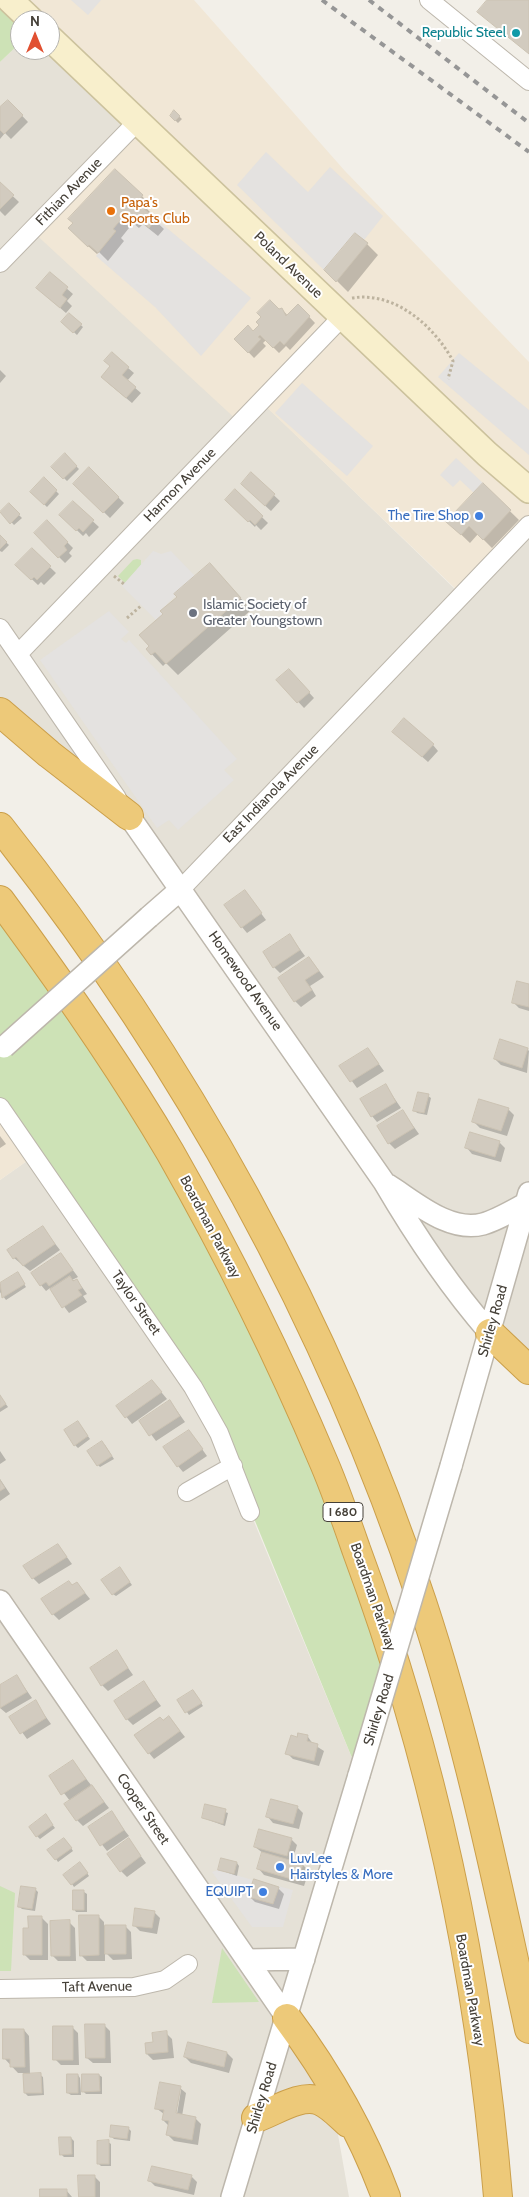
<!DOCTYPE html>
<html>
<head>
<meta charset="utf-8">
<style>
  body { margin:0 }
  #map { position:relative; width:529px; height:2197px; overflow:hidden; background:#f2efe8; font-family:Cabin,sans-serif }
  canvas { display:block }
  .north { position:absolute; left:10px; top:10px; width:50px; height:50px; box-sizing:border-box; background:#fff; border:1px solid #b5b3af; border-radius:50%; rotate:0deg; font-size:14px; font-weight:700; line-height:20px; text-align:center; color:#454038 }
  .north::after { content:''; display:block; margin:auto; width:18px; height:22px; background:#e15031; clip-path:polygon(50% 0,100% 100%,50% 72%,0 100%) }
</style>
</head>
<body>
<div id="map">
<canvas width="529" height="2197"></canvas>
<div class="north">N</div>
</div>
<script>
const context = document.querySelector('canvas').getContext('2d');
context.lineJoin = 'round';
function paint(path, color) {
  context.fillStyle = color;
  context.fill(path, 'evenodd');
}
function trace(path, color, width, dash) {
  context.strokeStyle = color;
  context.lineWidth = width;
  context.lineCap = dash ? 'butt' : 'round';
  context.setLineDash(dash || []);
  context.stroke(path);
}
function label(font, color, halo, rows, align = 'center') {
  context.font = font + ' Cabin,sans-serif';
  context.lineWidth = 4;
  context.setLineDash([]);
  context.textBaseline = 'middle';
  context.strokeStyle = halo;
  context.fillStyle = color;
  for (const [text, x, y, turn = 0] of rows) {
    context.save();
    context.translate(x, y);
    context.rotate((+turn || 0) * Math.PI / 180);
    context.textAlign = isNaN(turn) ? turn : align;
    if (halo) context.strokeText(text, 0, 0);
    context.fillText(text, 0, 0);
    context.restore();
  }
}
paint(new Path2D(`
  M20 43V50H50L138 121 261 401 461 595 529 525V1370L490 1333 129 816 0 712V62Z
  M34 1156 193 1387 250 1512 359 1775 287 2018 328 2078 349 2197H0V1180Z`), '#e5e1d7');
paint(new Path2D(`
  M10 0H194L345 171 529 362V525L462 595 261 402 240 423 31 230 138 121 50 38V20H31Z
  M0 1107 34 1156 0 1180Z`), '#f1e7d6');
paint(new Path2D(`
  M0 0 20 20V43L0 62Z
  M137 559 141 560V565L125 583 118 576 133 560Z
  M0 900 203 1210 393 1656 359 1775 219 1433 0 1107Z
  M0 1886 15 1893 11 1971H0Z
  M222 1948 259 2002 212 2003Z`), '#cde2b6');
paint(new Path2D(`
  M71 0H101L88 15Z
  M266 152 308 192 330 167 383 216 364 240 355 233 324 270 237 185Z
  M124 216 129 220 134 216 149 228 156 219 251 298 201 356 155 307 96 256 116 232 113 229Z
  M459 353 529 410V455L438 377Z
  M302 383 373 446 347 476 275 413Z
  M456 458 483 483 474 493 460 480 453 487 440 475Z
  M153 551 161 554 171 551 195 576 160 611 163 614 156 620 122 586Z
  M109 611 129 632 121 639 126 643 129 640 237 759 224 770 234 780 178 830 169 820 157 828 40 660Z
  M218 1870 253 1880 248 1897 273 1903 278 1886 293 1890 283 1927H252L212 1872Z`), '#e4e2e0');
paint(new Path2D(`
  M8 101 28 122 11 139 5 133 0 139V109Z
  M174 112 182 119 178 123 171 116Z
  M115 170 151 205 147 209 152 214 150 216 164 229 158 236 143 224 139 228 133 223 121 238 124 241 108 261 99 252 97 254 78 237 74 223Z
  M0 184 19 202 5 216 0 211Z
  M367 244 378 255 348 292 326 270Z
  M50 274 73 294 67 301 72 306 66 313 44 294Z
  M298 305 315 323 290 350 286 346 279 353 266 340 263 343 266 346 254 358 236 339 253 332 261 325 263 317 282 309 288 316Z
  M69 314 83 327 77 335 63 322Z
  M128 368 134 373 127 381 141 393 132 403 108 383Z
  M0 370 6 376 0 383Z
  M65 455 79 469 67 481 53 467Z
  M89 469 124 503 110 518 75 484Z
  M251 474 280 501 271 511 248 490Z
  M44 479 59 494 47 507 32 492Z
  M483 485 519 520 492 548 478 534 470 543 448 522Z
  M235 491 268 523 261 530 256 525 255 527 227 500Z
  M73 503 99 527 89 537 86 533 83 536 61 515Z
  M9 505 22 518 14 525 2 512Z
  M47 522 73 548 69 553 72 556 65 563 35 533Z
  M0 537 9 545 2 552 0 551Z
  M32 550 56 573 44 585 41 582 38 585 17 565Z
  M221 576 251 610 178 675 166 663 163 666 148 650 164 615 179 597Z
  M294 676 314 698 304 708 278 680Z
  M400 737 433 745 438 751 428 762Z
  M245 892 266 920 247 933 242 927Z
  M290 936 305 956 280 973 274 967Z
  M309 958 324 977 310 986 316 996 301 1007 295 1001Z
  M529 985V1011L519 1008 513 1002Z
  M368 1049 384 1071 357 1088 341 1066Z
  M527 1049 529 1051 527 1073 501 1065 495 1059Z
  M386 1086 401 1108 377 1122 372 1116Z
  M428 1096 431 1098 427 1115 417 1113 415 1110Z
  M508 1109 514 1115 507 1136 480 1128 474 1122Z
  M403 1112 419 1134 395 1149 389 1143Z
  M0 1136 6 1144 0 1148Z
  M499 1142 505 1148 501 1162 472 1154 467 1148Z
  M43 1228 60 1250 30 1271 14 1258Z
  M61 1254 78 1277 72 1280H77L87 1294 83 1296 87 1302 69 1313 50 1288 46 1291 41 1285Z
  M17 1274 26 1287 6 1300 0 1292V1284Z
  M152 1381 167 1399 132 1424 118 1406Z
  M0 1396 8 1407 0 1412Z
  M170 1401 185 1422 156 1441 141 1421Z
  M80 1425 90 1439 78 1448 75 1445Z
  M189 1431 207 1456 183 1472 178 1466Z
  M105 1445 114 1459 100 1467 98 1465Z
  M0 1451 6 1460 0 1464Z
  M0 1479 10 1494 0 1501Z
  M58 1545 72 1564 39 1584 33 1578Z
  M122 1571 132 1585 116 1596 113 1594Z
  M77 1583 90 1599 59 1620 53 1614 72 1586Z
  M117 1652 133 1675 108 1691 102 1685Z
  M17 1677 32 1698 6 1713 0 1708V1686Z
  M144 1683 161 1706 133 1725 127 1719Z
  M193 1691 203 1706 189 1715 179 1700Z
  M35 1702 51 1724 27 1739 11 1717Z
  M169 1717 185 1737 154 1759 149 1753 163 1721Z
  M308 1737 313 1744 324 1751 319 1766 293 1759 287 1753 298 1738Z
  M73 1762 109 1808 83 1826 77 1820 70 1801 51 1776Z
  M206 1806 228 1813 225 1826 203 1818Z
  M297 1807 303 1813 299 1829 273 1823 268 1817Z
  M111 1813 129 1836 107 1851 89 1828Z
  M48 1819 55 1828 40 1839 37 1836Z
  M291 1839 297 1845 292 1862 303 1865 309 1871 304 1886 264 1875 259 1869 263 1853 255 1847Z
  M129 1840 146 1863 127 1877 121 1871Z
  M67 1842 73 1851 58 1862 56 1859Z
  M237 1863 239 1866 237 1876 220 1870Z
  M83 1867 89 1876 74 1887 72 1884Z
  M278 1888 284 1894 279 1909 255 1902 249 1896Z
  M35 1889 38 1892 35 1911 22 1909 19 1906Z
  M84 1892 87 1894V1912H76L74 1909Z
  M154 1912 160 1918 157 1934 140 1931 134 1925Z
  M98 1916 104 1922V1926H125L131 1932 132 1959 113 1960 105 1952V1961H87L81 1955Z
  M42 1918 48 1924V1960H30L24 1954 29 1929Z
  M69 1922 75 1928 76 1961H58L52 1955Z
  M104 2025 110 2031 111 2063H93L87 2058Z
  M72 2027 78 2033 79 2065H61L55 2059Z
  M24 2030 29 2036 30 2075H40L43 2077 44 2095 28 2096 25 2093V2073H18L4 2058Z
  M166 2033 172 2039 174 2058 153 2060 147 2054 154 2043Z
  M189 2043 227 2053 233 2059 229 2073 191 2063 185 2057Z
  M78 2075 80 2078 81 2095H71L68 2093Z
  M99 2075 102 2077V2094H86L83 2091Z
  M180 2088 186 2093 182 2116 195 2118 201 2124 198 2145 174 2141 168 2135 169 2126 163 2120 164 2114 156 2108ZM179 2090H181L176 2120 173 2119Z
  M128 2128 131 2131 130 2141 114 2139 111 2136Z
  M71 2138 74 2141V2157H64L61 2154Z
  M108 2142 111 2144V2166H101L98 2163Z
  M94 2176 100 2182V2197H80Z
  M191 2176 197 2182 194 2195 155 2186 149 2180Z
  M66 2190 72 2197H41Z`), '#0003');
const building = new Path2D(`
  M487 0H529V54L477 12Z
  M8 100 23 115 4 134 0 130V107Z
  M174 110 180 116 175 121 170 116Z
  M115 169 143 195 139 200 144 204 142 207 156 219 149 228 134 216 129 220 124 216 113 229 116 231 98 253 89 245 88 247 68 228 73 223 68 219Z
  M0 182 14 195 0 209Z
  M355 233 368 243 336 282 324 270Z
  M50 272 68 287 62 295 67 299 60 308 36 288Z
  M270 300 279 309 282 308 286 316 298 304 310 316 284 345 280 341 273 348 260 335 258 337 261 339 248 353 234 339 248 325 253 331 259 325 256 322 261 317 257 313Z
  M69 313 82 324 73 333 61 322Z
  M112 352 129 367 122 375 136 387 126 398 101 377 110 366 104 361Z
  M65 453 77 466 63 479 51 467Z
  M89 467 119 497 103 513 73 484Z
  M251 472 275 494 265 506 241 484Z
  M44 477 57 490 44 505 30 492Z
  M483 483 511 510 483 540 469 526 461 535 446 522Z
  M235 489 263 516 255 525 250 520 248 522 225 500Z
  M73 501 94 520 83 532 79 528 76 531 59 515Z
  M9 503 20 514 10 524 0 512Z
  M47 520 68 542 64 546 67 550 58 558 34 533Z
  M0 535 7 542 0 549Z
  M32 548 51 566 37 580 34 577 31 580 15 565Z
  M210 563 241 598 166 664 155 652 151 655 146 649 149 646 139 635 163 614 160 611 177 597 174 594Z
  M289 669 310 692 297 703 276 680Z
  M404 718 434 744 422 757 392 732Z
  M245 890 262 913 241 928 224 905Z
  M290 934 300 950 273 968 263 952Z
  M309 957 319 971 305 980 312 990 294 1002 278 978Z
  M517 981 529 984V1007L512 1003Z
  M500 1039 528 1048 522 1068 494 1059Z
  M368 1048 379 1064 350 1082 339 1066Z
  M386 1084 396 1102 371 1117 360 1099Z
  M418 1092 429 1094 424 1113 413 1111Z
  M479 1099 509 1108 501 1131 472 1122Z
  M403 1110 414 1128 388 1144 377 1126Z
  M470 1132 500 1141 495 1157 465 1148Z
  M43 1226 55 1244 23 1266 16 1257 13 1259 7 1250Z
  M61 1253 73 1270 49 1286 46 1282 40 1286 31 1273Z
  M18 1272 25 1284 2 1298 0 1283Z
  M70 1276 73 1281 77 1279 82 1288 78 1290 82 1295 62 1308 50 1289Z
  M152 1380 162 1392 125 1418 116 1406Z
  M0 1395 6 1404 0 1408Z
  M170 1400 180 1416 149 1436 139 1421Z
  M78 1421 88 1436 74 1446 64 1430Z
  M189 1430 203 1449 177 1467 163 1447Z
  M102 1441 112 1456 97 1466 87 1451Z
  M0 1480 5 1488 0 1491Z
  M58 1544 67 1557 32 1579 23 1566Z
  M120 1567 130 1582 112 1595 101 1580Z
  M69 1581 72 1585 77 1582 85 1593 52 1615 41 1599Z
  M117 1650 128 1668 101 1686 90 1668Z
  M17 1675 27 1692 0 1708V1685Z
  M144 1681 156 1700 126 1720 114 1701Z
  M193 1690 202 1703 185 1713 177 1700Z
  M36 1700 46 1718 20 1734 9 1717Z
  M169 1716 180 1731 148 1754 134 1735 160 1717 163 1720Z
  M298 1733 308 1735 307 1741 318 1744 314 1761 285 1754 291 1735 297 1737Z
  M73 1760 86 1779 61 1795 49 1776Z
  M92 1785 104 1802 76 1821 64 1804Z
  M271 1799 298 1806 293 1824 266 1817Z
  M205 1804 226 1809 223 1824 202 1818Z
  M112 1811 124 1830 100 1846 88 1827Z
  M46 1814 53 1825 36 1837 29 1827Z
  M259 1829 292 1838 287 1856 254 1847Z
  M64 1838 72 1848 55 1860 47 1850Z
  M129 1838 141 1856 120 1872 107 1854Z
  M262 1852 303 1864 298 1881 257 1869Z
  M221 1858 237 1862 234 1874 218 1870Z
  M80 1862 88 1873 71 1885 63 1875Z
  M254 1879 279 1887 273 1904 248 1897Z
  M21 1886 36 1888 32 1909 18 1907Z
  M73 1890H84V1910H73Z
  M135 1908 155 1911 152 1928 133 1926Z
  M79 1915H99V1955L80 1956Z
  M28 1916H42V1955H23V1928H28Z
  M70 1920V1956H51L50 1921Z
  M105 1925H126V1954H105Z
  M85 2024H105V2058H86Z
  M53 2026H73V2060H53Z
  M3 2029H24L25 2067H10V2059H3Z
  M167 2031 168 2052 146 2054 145 2043 153 2042 152 2033Z
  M188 2042 227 2052 224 2067 184 2057Z
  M41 2073 42 2093H24L23 2074Z
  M67 2074H78V2093H67Z
  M82 2074H99L100 2091 82 2092Z
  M160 2082 181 2086 176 2113 196 2117 192 2140 166 2135 169 2121 162 2120 164 2110 155 2109Z
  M111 2125 129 2127 127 2139 110 2137Z
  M59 2137H71L72 2154 60 2155Z
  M109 2140V2164H97V2141Z
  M152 2166 192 2175 188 2190 148 2181Z
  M78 2175H95V2197H79Z
  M40 2189H67V2197H40Z`);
paint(building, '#d2cbbf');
trace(building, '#ccc3b3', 1);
const minor = new Path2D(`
  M429 0 529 81
  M0 263 138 121
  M0 628 117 798
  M18 654 342 317
  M181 889 529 525
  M0 1107 193 1387 219 1433 250 1512
  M187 1492 233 1466
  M0 1989 134 1987 165 1980 188 1964`);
const tertiary = new Path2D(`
  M129 816 384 1182C415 1235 450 1287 490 1333
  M149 917 181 889
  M388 1185C414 1201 449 1233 483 1224 497 1220 512 1211 525 1204
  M451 1466 529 1193
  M0 1601 287 2018
  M247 1960 304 1959
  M232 2197 359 1775`);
const secondary = new Path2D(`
  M10 0 31 20
  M50 38 487 454 529 490`);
const motorway = new Path2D(`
  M0 712 49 754 129 816
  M0 827C184 1059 329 1321 422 1602 468 1741 498 1886 529 2029
  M0 900C60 981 119 1065 170 1152 227 1252 279 1356 324 1463 336 1491 346 1520 356 1549 433 1756 480 1977 498 2197
  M490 1333 529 1370
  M287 2018C328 2073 362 2132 386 2197
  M256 2118C274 2112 301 2093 320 2101 330 2105 340 2116 348 2123`);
trace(minor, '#bdb7ac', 20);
trace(tertiary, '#bdb7ac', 24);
trace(secondary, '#ccc29d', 28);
trace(motorway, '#cb9f4a', 30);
trace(new Path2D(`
  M352 298C395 291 434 326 453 361L448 379
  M114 576 124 584
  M127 618 142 605`), '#bdb39f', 3, [2.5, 2.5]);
trace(minor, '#fff', 18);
trace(tertiary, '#fff', 21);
trace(secondary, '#f8efcc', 25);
trace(motorway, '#edc979', 28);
trace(new Path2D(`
  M322 0 529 152
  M369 0 529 123`), '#969696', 4, [6, 6]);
const tertiaryBridge = new Path2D(`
  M4 1047 149 917
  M359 1775 451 1466`);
trace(tertiaryBridge, '#bdb7ac', 24, []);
trace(tertiaryBridge, '#fff', 21);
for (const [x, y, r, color] of [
  [516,33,5,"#0f9aa8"],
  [111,211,5,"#e8710a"],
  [479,516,5,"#3f7fe0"],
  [193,613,5,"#6b7280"],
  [280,1867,5,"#3f7fe0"],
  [263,1892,5,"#3f7fe0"]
]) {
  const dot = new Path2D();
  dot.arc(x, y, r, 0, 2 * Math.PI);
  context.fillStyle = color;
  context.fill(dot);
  trace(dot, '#fff', 2);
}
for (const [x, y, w] of [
  [343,1512,40]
]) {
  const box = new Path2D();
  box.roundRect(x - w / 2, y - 9.5, w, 19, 4);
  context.fillStyle = '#fff';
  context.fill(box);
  trace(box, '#454038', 1);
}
label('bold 12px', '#454038', null, [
  ["I 680",343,1512]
]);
label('14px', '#0d838f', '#fff', [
  ["Republic Steel",506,33]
], 'right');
label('14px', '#454038', '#fff', [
  ["Fithian Avenue",69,192,-46],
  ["Poland Avenue",288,265,44],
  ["Harmon Avenue",180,485,-46],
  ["East Indianola Avenue",271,794,-46],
  ["Homewood Avenue",245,981,55],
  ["Boardman Parkway",210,1227,62],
  ["Taylor Street",136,1303,55],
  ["Shirley Road",493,1321,-74],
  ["Boardman Parkway",373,1597,71],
  ["Shirley Road",379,1710,-73],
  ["Cooper Street",143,1809,56],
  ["Taft Avenue",97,1987,-1],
  ["Boardman Parkway",470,1990,80],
  ["Shirley Road",262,2098,-73]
]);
label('14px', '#c56008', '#fff', [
  ["Papa's",121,203],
  ["Sports Club",121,219]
], 'left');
label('14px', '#366cbe', '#fff', [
  ["The Tire Shop",469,516],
  ["LuvLee",290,1859,"left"],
  ["Hairstyles & More",290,1875,"left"],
  ["EQUIPT",253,1892]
], 'right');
label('14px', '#5b616d', '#fff', [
  ["Islamic Society of",203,605],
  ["Greater Youngstown",203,621]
], 'left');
</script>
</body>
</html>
